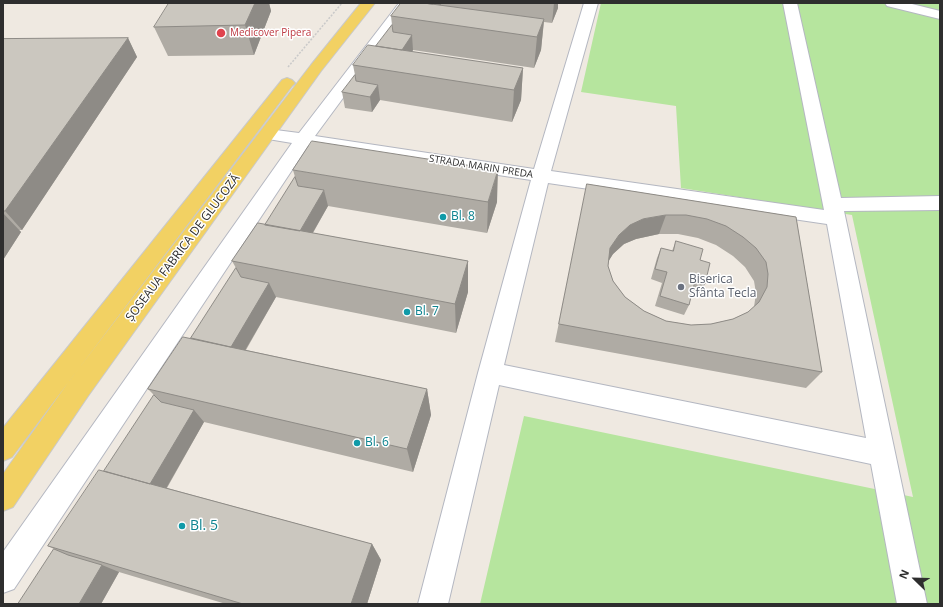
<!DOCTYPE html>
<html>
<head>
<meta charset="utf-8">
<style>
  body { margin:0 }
  #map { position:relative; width:943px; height:607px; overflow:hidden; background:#efe9e1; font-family:"Open Sans",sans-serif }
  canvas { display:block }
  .frame { position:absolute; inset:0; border:4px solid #2e2e2e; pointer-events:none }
  .north { position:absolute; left:895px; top:559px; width:40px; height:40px; -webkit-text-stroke:3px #fff; paint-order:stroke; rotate:293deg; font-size:11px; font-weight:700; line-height:16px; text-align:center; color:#2e2e2e }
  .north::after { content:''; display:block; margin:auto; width:14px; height:18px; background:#2e2e2e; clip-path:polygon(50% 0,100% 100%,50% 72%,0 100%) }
</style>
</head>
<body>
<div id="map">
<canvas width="943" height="607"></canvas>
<div class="frame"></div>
<div class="north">N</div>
</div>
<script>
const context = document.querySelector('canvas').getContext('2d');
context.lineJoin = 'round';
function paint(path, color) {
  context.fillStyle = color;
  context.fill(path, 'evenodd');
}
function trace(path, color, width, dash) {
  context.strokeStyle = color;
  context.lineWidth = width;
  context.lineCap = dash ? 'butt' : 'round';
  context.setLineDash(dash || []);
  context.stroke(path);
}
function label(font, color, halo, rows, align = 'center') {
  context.font = font + ' "Open Sans",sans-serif';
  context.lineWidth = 3;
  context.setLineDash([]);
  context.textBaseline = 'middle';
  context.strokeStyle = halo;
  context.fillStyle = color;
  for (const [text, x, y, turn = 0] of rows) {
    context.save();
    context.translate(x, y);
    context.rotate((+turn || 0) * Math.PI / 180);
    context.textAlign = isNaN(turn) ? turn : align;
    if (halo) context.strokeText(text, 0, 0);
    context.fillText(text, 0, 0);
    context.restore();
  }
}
paint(new Path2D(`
  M601 3H940V604H480L524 416 913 497 852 215 681 188 676 106 581 92Z`), '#b6e59e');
const minor = new Path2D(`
  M399 3H413L315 136 534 169 584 3H598L551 171 824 210 783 3H797L841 198 940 196V210L844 211 927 604H897L871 464 499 385 448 604H418L478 373 531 180 308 146 14 589 3 593V552L292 143 262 138 260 134 262 130 268 129 299 133ZM548 183 827 224 866 438 504 365Z
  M885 3H908L940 11V19L887 6Z`);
const major = new Path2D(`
  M361 3H375L321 71 88 396 13 507 3 511V474L70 380 311 65Z
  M287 78 292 80 295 83 292 86 12 457 3 461V428L282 80Z`);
trace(minor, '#b4b7c1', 2);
trace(major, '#c9c9c9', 2);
trace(new Path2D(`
  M288 67 342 3`), '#c9c9c9', 1.5, [2, 1.5]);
paint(minor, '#fff');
paint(major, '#f2d163');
paint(new Path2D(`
  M255 3H269L271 11 254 55 168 56 154 27Z
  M401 3H558V8L552 23 544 22 541 50 534 68 413 50 412 52 523 68 521 100 512 122 380 100 372 112 345 108 342 92 355 75 353 65 376 46 392 25 391 16Z
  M128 38 137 57 22 230H19L21 232 3 260V39Z
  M293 170 497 202 487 233 328 206 313 233 468 261V292L456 333 276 297 246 350 427 389 431 415 413 472 204 422 167 488 372 544 381 560 367 604H226L119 572 101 604H18L54 549 48 546 104 471 154 395 148 389 191 338 236 268 232 261 265 225 295 177Z
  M587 184 796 217 822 372 806 388 555 342ZM659 234H678L698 238 716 245 733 256 745 267 754 281 756 293 754 307 748 312 733 319 711 324 691 325 666 321 644 311 625 297 613 281 608 266 609 260 613 254 624 244 636 239Z
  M676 241 700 260 705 284 700 294 692 292 689 305 684 315 655 306 662 283 651 279 657 258 661 248 672 251Z`), '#afaba4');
paint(new Path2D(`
  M255 3H269L271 11 254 55 245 25Z
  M434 3H441V8L424 21Z
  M554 3H558V8L552 23Z
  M544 19 541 50 534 68 537 37Z
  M412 35 413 50 399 72 392 64Z
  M128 38 137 57 22 230 5 211Z
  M523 68 521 100 512 122 514 90Z
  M378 85 380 100 372 112 370 97Z
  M498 170 497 202 487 233 488 202Z
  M324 190 328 206 297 260 292 245Z
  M3 213 21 232 3 260Z
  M666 215 659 234 636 239 624 244 613 254 605 267 610 248 619 235 630 225 643 219Z
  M468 261V292L456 333 455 304Z
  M269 283 276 297 233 371 224 358Z
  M427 389 431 415 413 472 407 449Z
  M194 410 204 422 160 499 147 489Z
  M372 544 381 560 367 604H351Z
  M102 565 119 572 101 604H79Z`), '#8e8b86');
const building = new Path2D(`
  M169 3H255L245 25 154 27Z
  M401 3H424L544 19 537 37 391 16Z
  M424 3H434L433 4Z
  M392 25 393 32 412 35 402 50 376 46Z
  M128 38 5 211H3V39Z
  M368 45 523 68 514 90 353 65Z
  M355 75 356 81 378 85 370 97 342 92Z
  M312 141 498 170 488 202 293 170Z
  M295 177 298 186 324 190 300 231 265 225Z
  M587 184 796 217 822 372 559 324ZM666 215H686L707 219 726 226 743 237 756 248 766 262 768 274 767 287 759 302 748 312 733 319 711 324 691 325 666 321 644 311 625 297 613 281 608 266 610 248 619 235 630 225 643 219Z
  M258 223 468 261 455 304 232 261Z
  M676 241 703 249 700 260 710 263 705 284 695 281 689 305 660 296 667 272 655 269 661 248 673 251Z
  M236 268 241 277 269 283 231 347 191 338Z
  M183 337 427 389 407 449 148 389Z
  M154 395 161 402 194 410 150 484 104 471Z
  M99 470 372 544 351 604H243L48 546Z
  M54 549 68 555 102 565 79 604H18Z`);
paint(building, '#cbc7bf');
trace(building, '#8e8b86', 1);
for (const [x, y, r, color] of [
  [221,33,5,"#e0444e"],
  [443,217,4,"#0f9aa8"],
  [681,287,4,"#6b7280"],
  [407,312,4,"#0f9aa8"],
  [357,443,4,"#0f9aa8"],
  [182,526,4,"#0f9aa8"]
]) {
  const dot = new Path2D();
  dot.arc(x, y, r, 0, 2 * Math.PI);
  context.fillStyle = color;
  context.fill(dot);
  trace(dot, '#fff', 1.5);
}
label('10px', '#be3a42', '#fff', [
  ["Medicover Pipera",230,33]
], 'left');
label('10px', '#2e2e2e', '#fff', [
  ["STRADA MARIN PREDA",481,167,9]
]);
label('12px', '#0d838f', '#fff', [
  ["Bl. 8",451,217],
  ["Bl. 7",415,312],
  ["Bl. 6",365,443]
], 'left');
label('12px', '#2e2e2e', '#fff', [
  ["ȘOSEAUA FABRICA DE GLUCOZĂ",183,248,-53]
]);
label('12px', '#5b616d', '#fff', [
  ["Biserica",689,280],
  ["Sfânta Tecla",689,294]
], 'left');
label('14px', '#0d838f', '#fff', [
  ["Bl. 5",190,526]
], 'left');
</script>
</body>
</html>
